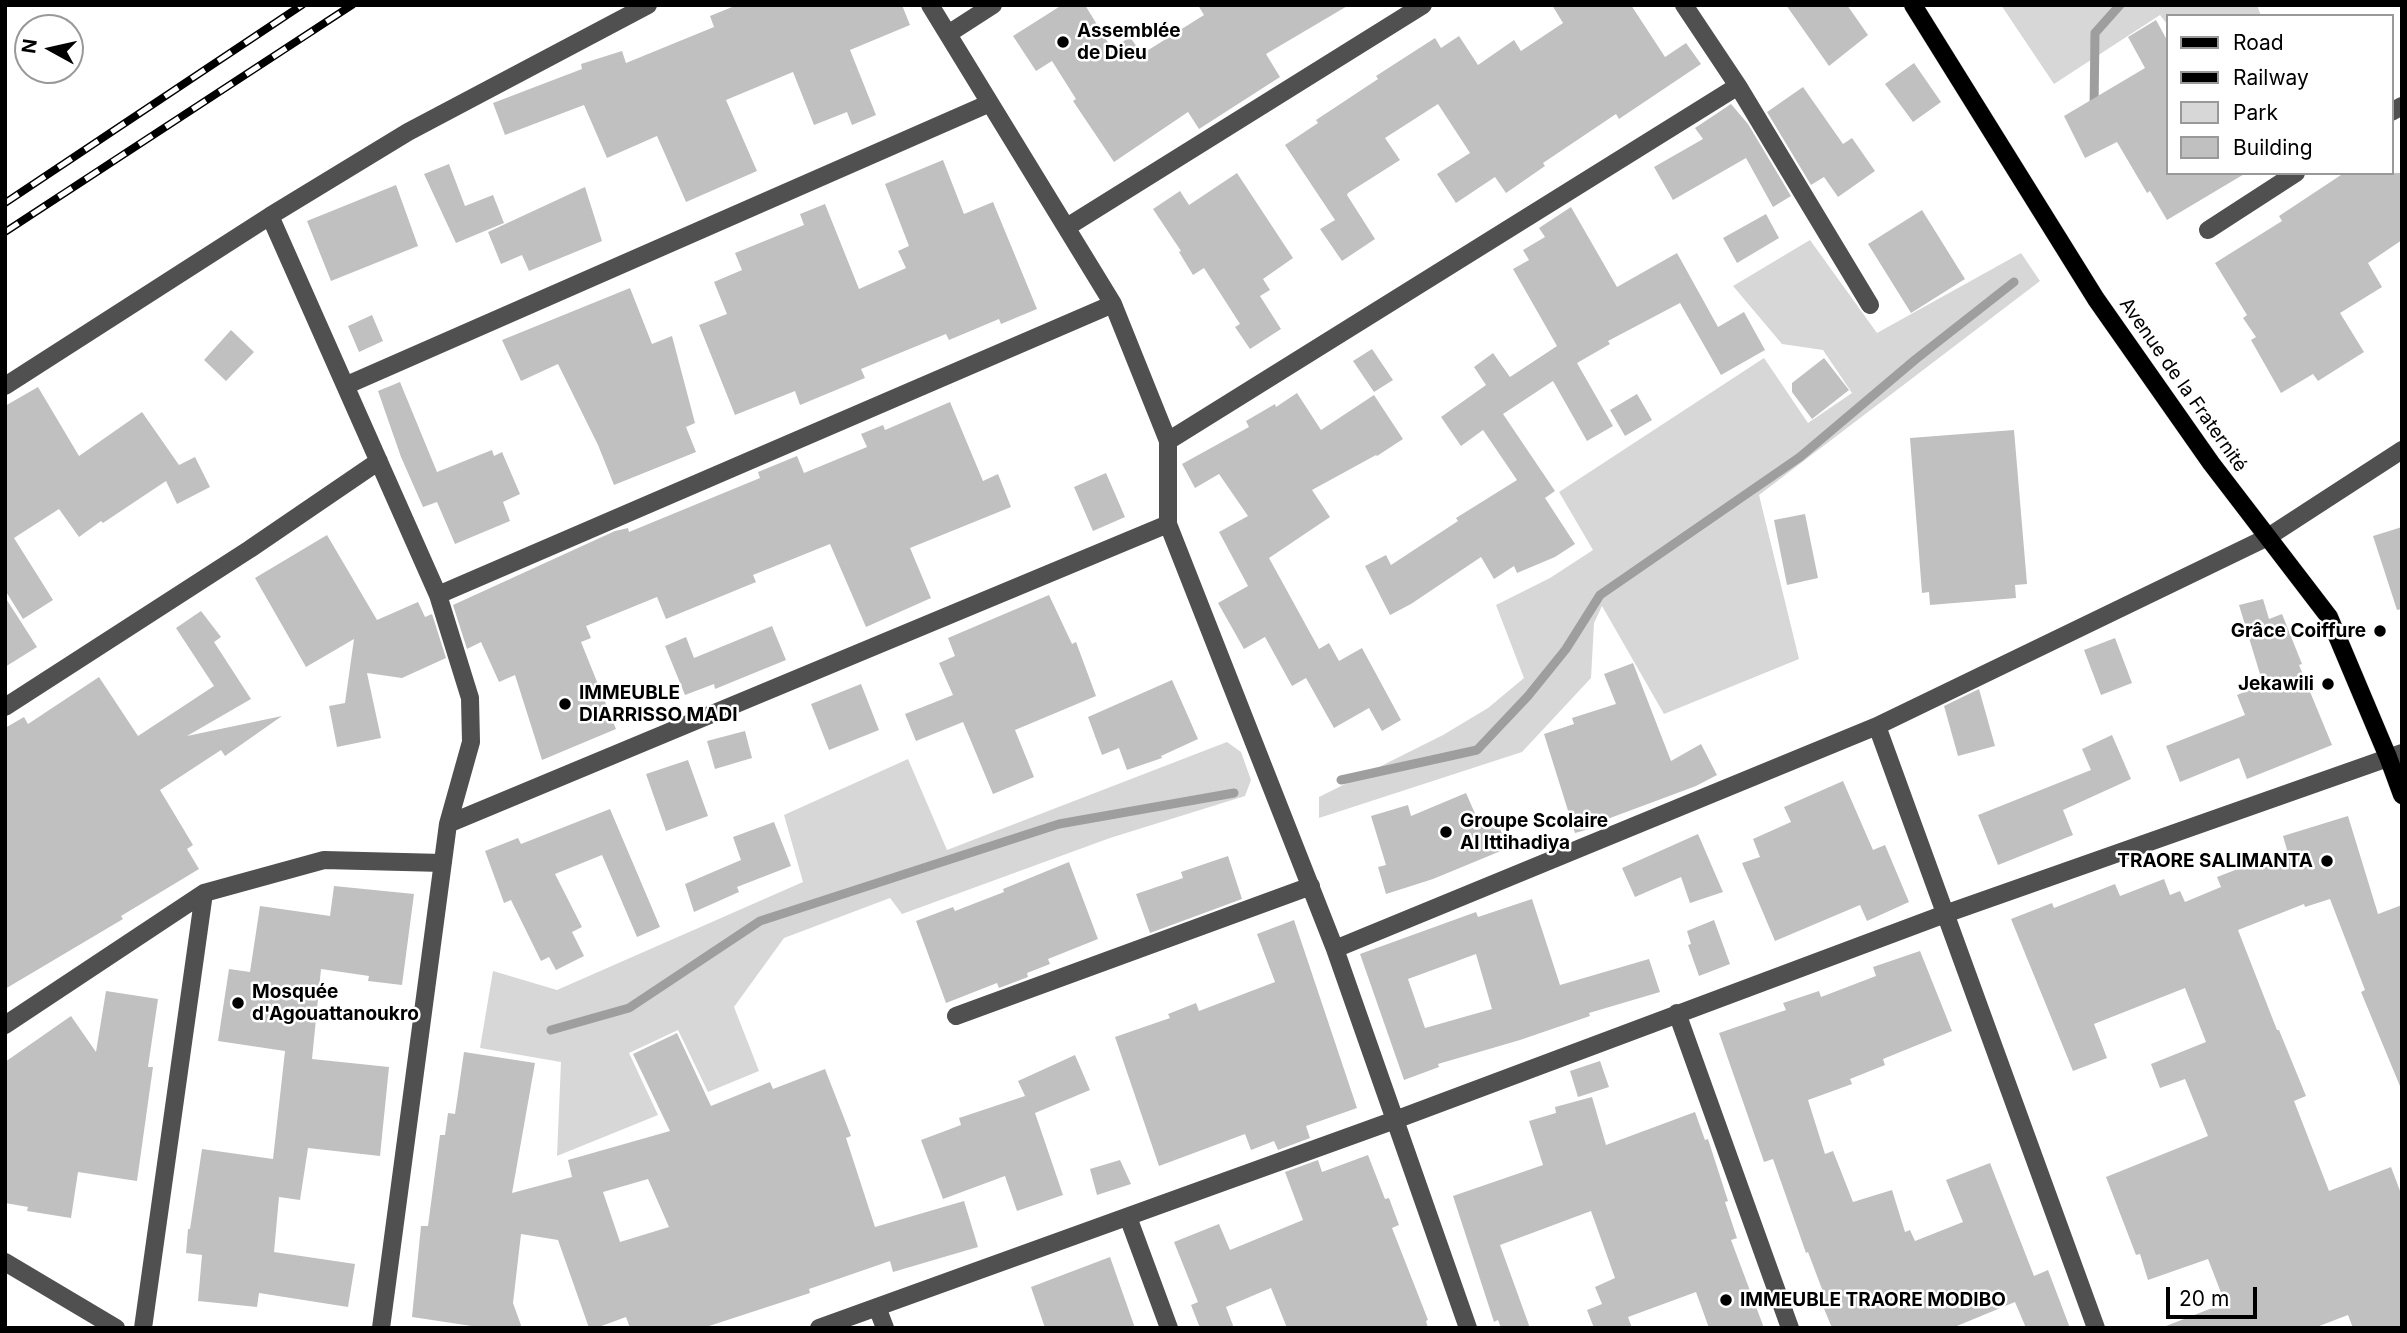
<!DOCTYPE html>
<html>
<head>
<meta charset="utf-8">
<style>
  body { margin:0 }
  #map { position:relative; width:2407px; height:1333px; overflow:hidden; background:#fff; font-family:Inter,sans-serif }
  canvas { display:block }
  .frame { position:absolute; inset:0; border:7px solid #000; pointer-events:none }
  .legend { position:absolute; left:2166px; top:14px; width:228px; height:161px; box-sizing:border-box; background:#fff; border:2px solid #999; margin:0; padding:9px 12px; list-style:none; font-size:21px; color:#000 }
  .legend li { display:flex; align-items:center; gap:14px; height:35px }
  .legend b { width:35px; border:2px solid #999 }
  .north { position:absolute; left:14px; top:14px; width:70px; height:70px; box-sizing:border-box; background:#fff; border:2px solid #999; border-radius:50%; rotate:278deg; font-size:19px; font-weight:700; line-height:28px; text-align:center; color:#000 }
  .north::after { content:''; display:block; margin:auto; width:24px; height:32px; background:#000; clip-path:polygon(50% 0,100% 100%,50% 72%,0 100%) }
  .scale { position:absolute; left:2166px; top:1287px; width:91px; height:32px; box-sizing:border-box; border:4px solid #000; border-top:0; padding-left:9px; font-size:21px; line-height:24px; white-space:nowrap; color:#000; -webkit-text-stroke:5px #fff; paint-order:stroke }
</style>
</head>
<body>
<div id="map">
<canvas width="2407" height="1333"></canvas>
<div class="frame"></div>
<ul class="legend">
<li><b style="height:9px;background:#000"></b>Road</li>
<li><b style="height:9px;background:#000"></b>Railway</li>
<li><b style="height:19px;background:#d7d7d7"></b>Park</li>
<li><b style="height:19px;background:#c0c0c0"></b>Building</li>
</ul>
<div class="north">N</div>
<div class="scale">20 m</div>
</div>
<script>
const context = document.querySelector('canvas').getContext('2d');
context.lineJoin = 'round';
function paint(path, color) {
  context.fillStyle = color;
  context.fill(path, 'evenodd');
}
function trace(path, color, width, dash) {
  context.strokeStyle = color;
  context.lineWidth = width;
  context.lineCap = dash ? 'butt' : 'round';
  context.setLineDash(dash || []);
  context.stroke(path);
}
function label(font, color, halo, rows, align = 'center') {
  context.font = font + ' Inter,sans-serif';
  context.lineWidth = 5;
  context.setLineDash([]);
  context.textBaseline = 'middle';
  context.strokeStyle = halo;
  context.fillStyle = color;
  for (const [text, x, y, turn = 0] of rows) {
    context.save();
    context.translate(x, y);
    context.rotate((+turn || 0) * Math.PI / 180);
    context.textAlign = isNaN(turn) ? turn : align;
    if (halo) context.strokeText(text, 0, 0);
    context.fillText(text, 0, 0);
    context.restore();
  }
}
paint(new Path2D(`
  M2001 5H2257L2261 16H2167V24L2160 15 2054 84Z
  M1810 240 1877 333 2021 253 2040 281 1759 495 1799 659 1664 714 1602 606 1594 623 1591 678 1522 752 1319 818V797L1443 735 1488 708 1524 678 1496 605 1550 578 1593 550 1559 492 1764 358 1808 423 1852 393 1823 350 1782 344 1733 286Z
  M1227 742 1241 752 1251 780 1245 796 1110 838 902 914 890 898 784 938 734 1007 759 1071 708 1092 678 1030 629 1053 658 1115 557 1156 561 1062 480 1048 493 971 557 990 803 882 784 815 908 759 947 850Z`), '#d7d7d7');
trace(new Path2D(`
  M2094 110 2095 33 2120 5
  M1341 780 1477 750 1528 696 1566 649 1600 595 1800 457 1916 359 2014 282
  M551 1030 629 1008 760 921 1059 824 1234 793`), '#9e9e9e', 9);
paint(new Path2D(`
  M737 5H902L910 25 850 50 876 115 852 125 847 112 814 125 793 72 726 100 757 171 686 202 657 136 607 158 584 105 505 135 493 103 582 69 581 64 622 51 626 63 714 27 710 16Z
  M1062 5H1085L1112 49 1130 37 1142 54 1204 15 1198 5H1349L1266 54 1280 77 1199 129 1188 112 1114 162 1073 101 1076 99 1052 61 1036 71 1013 36Z
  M1552 5H1631L1665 57 1686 43 1701 64 1619 119 1616 114 1543 163 1545 166 1506 193 1495 177 1456 203 1437 174 1470 153 1438 104 1385 138 1400 160 1348 193 1347 195 1375 239 1342 261 1320 229 1335 220 1285 145 1318 123 1316 120 1378 79 1376 76 1435 38 1441 48 1459 36 1478 65 1514 40 1521 51 1563 23Z
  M1786 5H1847L1868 35 1829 66Z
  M2156 20 2167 40V173H2246L2167 220 2150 191 2147 193 2117 142 2085 158 2064 116 2145 68 2128 37Z
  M1914 63 1941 102 1913 122 1885 84Z
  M1803 87 1843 144 1852 138 1875 171 1838 197 1824 177 1811 185 1767 112Z
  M1731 104 1748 124 1791 196 1773 207 1746 158 1673 200 1654 167 1703 139 1695 128Z
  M943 160 964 214 993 202 1037 309 1001 324 999 319 949 340 946 334 861 369 865 378 800 405 795 391 735 415 699 325 727 314 714 282 742 270 735 253 804 225 800 214 825 204 859 289 906 268 898 251 909 246 885 184Z
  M449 164 465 206 493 195 504 223 456 243 424 174Z
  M1237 173 1293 258 1263 279 1270 290 1260 296 1281 329 1250 349 1235 327 1240 324 1204 268 1193 275 1179 252 1181 251 1153 209 1180 191 1189 205Z
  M2344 173H2402V240L2368 263 2382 287 2340 313 2364 352 2318 381 2313 374 2281 393 2251 340 2256 337 2243 318 2247 315 2215 263 2282 221 2279 216Z
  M396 185 418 246 331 281 307 221Z
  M585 187 602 241 529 271 522 255 501 264 488 232Z
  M1571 207 1617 287 1677 253 1718 327 1744 312 1765 350 1721 375 1680 303 1608 341 1610 344 1577 363 1613 426 1587 441 1553 381 1503 414 1555 491 1545 498 1575 544 1555 557 1517 573 1514 566 1494 579 1481 557 1411 604 1390 615 1365 566 1386 555 1391 565 1458 521 1456 518 1517 480 1483 430 1461 446 1441 417 1486 385 1474 367 1493 353 1510 377 1557 346 1513 269 1529 260 1523 250 1545 237 1539 228Z
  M1922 210 1965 279 1911 313 1868 244Z
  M1766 214 1779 238 1737 263 1723 238Z
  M630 288 652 344 672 336 695 423 686 427 696 452 614 485 598 445 558 364 521 381 502 340Z
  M372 315 383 341 359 352 348 326Z
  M231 330 254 352 226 381 204 360Z
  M1372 349 1393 380 1374 392 1353 361Z
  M1824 358 1849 390 1812 419 1792 392V383Z
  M400 382 437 472 492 450 494 456 502 452 520 494 503 502 510 521 455 544 437 502 423 507 401 457 378 391Z
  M38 387 79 456 142 412 179 465 195 457 210 487 177 504 166 481 103 523 101 521 79 537 59 509 14 538 53 600 23 619 5 590V406Z
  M1297 393 1321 430 1374 395 1403 439 1377 456 1376 455 1312 490 1330 517 1269 558 1319 649 1329 643 1339 661 1362 648 1401 720 1382 731 1369 708 1334 728 1306 678 1292 686 1265 637 1244 649 1218 603 1248 586 1219 532 1248 516 1219 474 1195 488 1182 464 1249 427 1246 421 1275 404 1276 407Z
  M1637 394 1652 420 1625 436 1610 410Z
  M950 402 983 481 998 474 1011 507 910 548 931 598 866 627 830 544 753 575 756 582 666 619 657 597 586 626 591 638 581 642 616 729 542 760 515 675 499 682 481 642 467 649 453 605 615 531 628 528 629 532 760 478 758 472 797 456 804 473 867 447 861 434 883 425 885 430Z
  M2014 430 2027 584 2015 585 2016 598 1930 605 1929 592 1922 593 1910 438Z
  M1106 473 1125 517 1093 531 1074 487Z
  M1805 514 1818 578 1787 585 1774 520Z
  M2402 527V609L2397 610 2373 536Z
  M327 535 377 620 418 602 425 617 432 614 446 658 402 678 367 673 381 738 337 747 329 706 345 703 354 639 306 667 255 578Z
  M1049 595 1072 644 1076 642 1096 696 1015 730 1034 777 993 794 963 722 916 741 905 714 953 695 939 663 955 656 948 638Z
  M5 597 37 647 5 667Z
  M2263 599 2269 619 2282 614 2302 664 2299 665 2332 745 2247 779 2239 758 2180 782 2166 746 2245 715 2237 695 2263 684 2239 605Z
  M201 611 221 637 214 642 251 699 187 736 282 716 225 756 221 750 160 790 193 845 187 849 199 869 121 916 123 919 5 989V728L24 717 28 724 99 677 138 736 214 686 176 628Z
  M772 626 786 660 715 689 714 684 685 695 665 646 686 637 694 658Z
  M2115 638 2132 683 2101 695 2084 650Z
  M1633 663 1671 761 1701 744 1717 775 1696 786 1602 821 1603 825 1575 833 1544 734 1574 724 1572 718 1616 704 1604 674Z
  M1172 680 1198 739 1161 756 1162 758 1127 770 1119 748 1102 755 1088 717Z
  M861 684 879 730 829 750 811 704Z
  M1979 689 1995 746 1958 756 1944 706Z
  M745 731 752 758 715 769 707 741Z
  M2112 735 2131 779 2063 810 2073 835 1998 865 1978 815 2091 770 2082 749Z
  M688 760 708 816 666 831 646 774Z
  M1843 781 1873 850 1885 845 1909 902 1867 921 1860 905 1775 941 1742 863 1760 857 1753 839 1791 822 1784 807Z
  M1466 793 1480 825 1496 819 1508 848 1433 879 1386 894 1378 867 1386 865 1371 816 1408 805 1411 816Z
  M610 809 660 927 637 937 602 855 555 874 582 927 572 932 584 956 556 970 549 957 541 961 511 900 504 903 485 851 518 838 521 844Z
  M2348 816 2378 914 2402 905V1091L2361 992 2365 990 2330 899 2305 907 2304 904 2238 930 2277 1030H2279L2306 1096 2294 1101 2329 1191 2391 1167 2402 1196V1328H2353L2348 1315 2314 1328H2166V1326L2225 1303 2208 1259 2148 1280 2140 1254 2136 1255 2106 1177 2208 1136 2185 1079 2160 1088 2151 1064 2206 1042 2185 988 2094 1024 2107 1058 2073 1071 2011 919 2052 903 2054 908 2115 884 2120 896 2164 879 2170 895 2180 891 2185 902 2221 887 2217 877 2287 850 2283 836Z
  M774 822 791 866 737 887 739 892 694 912 685 884 741 860 733 837Z
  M1698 834 1723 892 1690 903 1681 877 1635 897 1622 868Z
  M1228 856 1242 899 1150 933 1136 894 1183 878 1181 872Z
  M1069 862 1098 939 1048 959 1050 964 1027 973 1028 977 999 988 997 983 946 1003 916 921 953 907 955 911 1004 892 1003 889Z
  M334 886 414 894 402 985 368 981 369 976 321 969 312 1059 389 1067 380 1156 308 1148 300 1200 279 1197 274 1252 355 1264 348 1307 259 1293 257 1307 198 1301 202 1255 186 1253 188 1229H190L202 1149 273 1159 285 1051 218 1041 229 969 250 972 260 906 330 916Z
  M1532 899 1560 985 1649 959 1660 992 1589 1013 1590 1016 1520 1040 1438 1064 1439 1067 1404 1080 1360 954 1476 912 1478 917ZM1476 954 1492 1009 1425 1028 1408 979Z
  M1294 920 1357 1108 1306 1126 1310 1138 1278 1150 1274 1141 1251 1150 1245 1134 1159 1166 1115 1037 1170 1018 1168 1014 1196 1003 1199 1011 1275 982 1257 934Z
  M1714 920 1730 964 1699 976 1688 945 1691 944 1687 931Z
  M1920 951 1952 1031 1883 1059 1885 1065 1850 1079 1852 1084 1808 1100 1825 1154 1833 1151 1853 1202 1892 1190 1905 1232 1910 1230 1915 1241 1963 1222 1946 1180 1990 1163 2034 1276 2048 1270 2070 1328H2026L2015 1302 1952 1328H1832L1820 1299 1825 1297 1808 1252 1806 1253 1773 1159 1764 1162 1719 1033 1786 1010 1783 1003 1819 991 1821 997 1876 976 1873 967Z
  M106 991 158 999 148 1067H153L137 1181 78 1172 71 1218 27 1211 28 1207 5 1203V1062L71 1016 96 1052Z
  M677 1033 711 1106 770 1082 773 1089 825 1069 851 1136 846 1138 875 1227 964 1201 978 1247 893 1272 890 1261 809 1289 810 1293 703 1328H630L626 1317 596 1328H589L558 1240 521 1234 513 1303 522 1328H485L412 1317 421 1226H428L440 1135H445L448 1113 455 1114 464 1052 535 1063 512 1193 572 1177 568 1160 670 1131 633 1054ZM648 1179 669 1227 620 1242 603 1192Z
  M1075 1055 1090 1090 1035 1113 1063 1195 1017 1211 1005 1176 943 1199 921 1140 961 1125 959 1118 1025 1096 1018 1081Z
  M1600 1061 1609 1087 1578 1097 1570 1071Z
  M1592 1097 1606 1145 1695 1112 1705 1140 1708 1139 1728 1201 1725 1202 1737 1238 1731 1240 1764 1328H1709L1696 1292 1628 1317 1632 1328H1594L1587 1310 1602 1304 1595 1287 1615 1278 1591 1211 1500 1245 1530 1328H1501L1498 1320 1494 1322 1453 1196 1543 1165 1529 1121 1556 1113 1555 1107Z
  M1368 1155 1385 1199 1389 1198 1399 1225 1392 1228 1428 1320 1426 1321 1428 1328H1287L1271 1288 1226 1307 1234 1328H1200L1191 1305 1198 1302 1174 1242 1219 1224 1230 1250 1303 1220 1285 1172 1318 1160 1322 1172Z
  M1120 1160 1131 1184 1097 1195 1090 1169Z
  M1110 1257 1135 1328H1045L1031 1287Z`), '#c0c0c0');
const major = new Path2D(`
  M1913 5 2096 299 2211 463 2329 617 2388 757 2402 795`);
trace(major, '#dbdbdb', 19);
trace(new Path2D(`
  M930 5 1113 304 1168 441V524L1335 949 1468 1328
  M1684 5 1738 86 1870 305
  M948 34 993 5
  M2391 112 2402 106
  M270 216 438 595 470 698 471 742 448 824 381 1328
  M1067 227 1423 5
  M2208 230 2296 173
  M347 385 990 103
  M5 386 270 216 408 132 648 5
  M1168 441 1738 86
  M438 595 1113 304
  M5 707 250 549 379 461
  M1877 726 2096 1328
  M448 824 1168 524
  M1335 949 1877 726 2268 537 2402 450
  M1677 1013 1790 1328
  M956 1016 1311 886
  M5 1025 204 893 324 860 443 863
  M1128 1217 1169 1328
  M5 1262 116 1328
  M877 1307 885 1328
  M143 1328 204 893
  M819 1328 1395 1120 1945 914 2402 753`), '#505050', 18);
trace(major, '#000', 18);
const rail = new Path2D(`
  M5 203 302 5
  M5 232 352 5`);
trace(rail, '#000', 8);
trace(rail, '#fff', 5, [16]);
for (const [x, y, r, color] of [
  [1063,42,7,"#000"],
  [2380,631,7,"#000"],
  [2328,684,7,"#000"],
  [565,704,7,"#000"],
  [1446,832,7,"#000"],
  [2327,861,7,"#000"],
  [238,1003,7,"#000"],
  [1726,1300,7,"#000"]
]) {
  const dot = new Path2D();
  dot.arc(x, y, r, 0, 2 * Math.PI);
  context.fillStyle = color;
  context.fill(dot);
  trace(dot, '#fff', 2.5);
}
label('bold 19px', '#000', '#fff', [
  ["Assemblée",1077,31],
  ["de Dieu",1077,53],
  ["Grâce Coiffure",2366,631,"right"],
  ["Jekawili",2314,684,"right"],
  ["IMMEUBLE",579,693],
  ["DIARRISSO MADI",579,715],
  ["Groupe Scolaire",1460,821],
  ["Al Ittihadiya",1460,843],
  ["TRAORE SALIMANTA",2313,861,"right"],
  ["Mosquée",252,992],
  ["d'Agouattanoukro",252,1014],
  ["IMMEUBLE TRAORE MODIBO",1740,1300]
], 'left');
label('19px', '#000', '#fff', [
  ["Avenue de la Fraternité",2183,385,55]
]);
</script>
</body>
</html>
